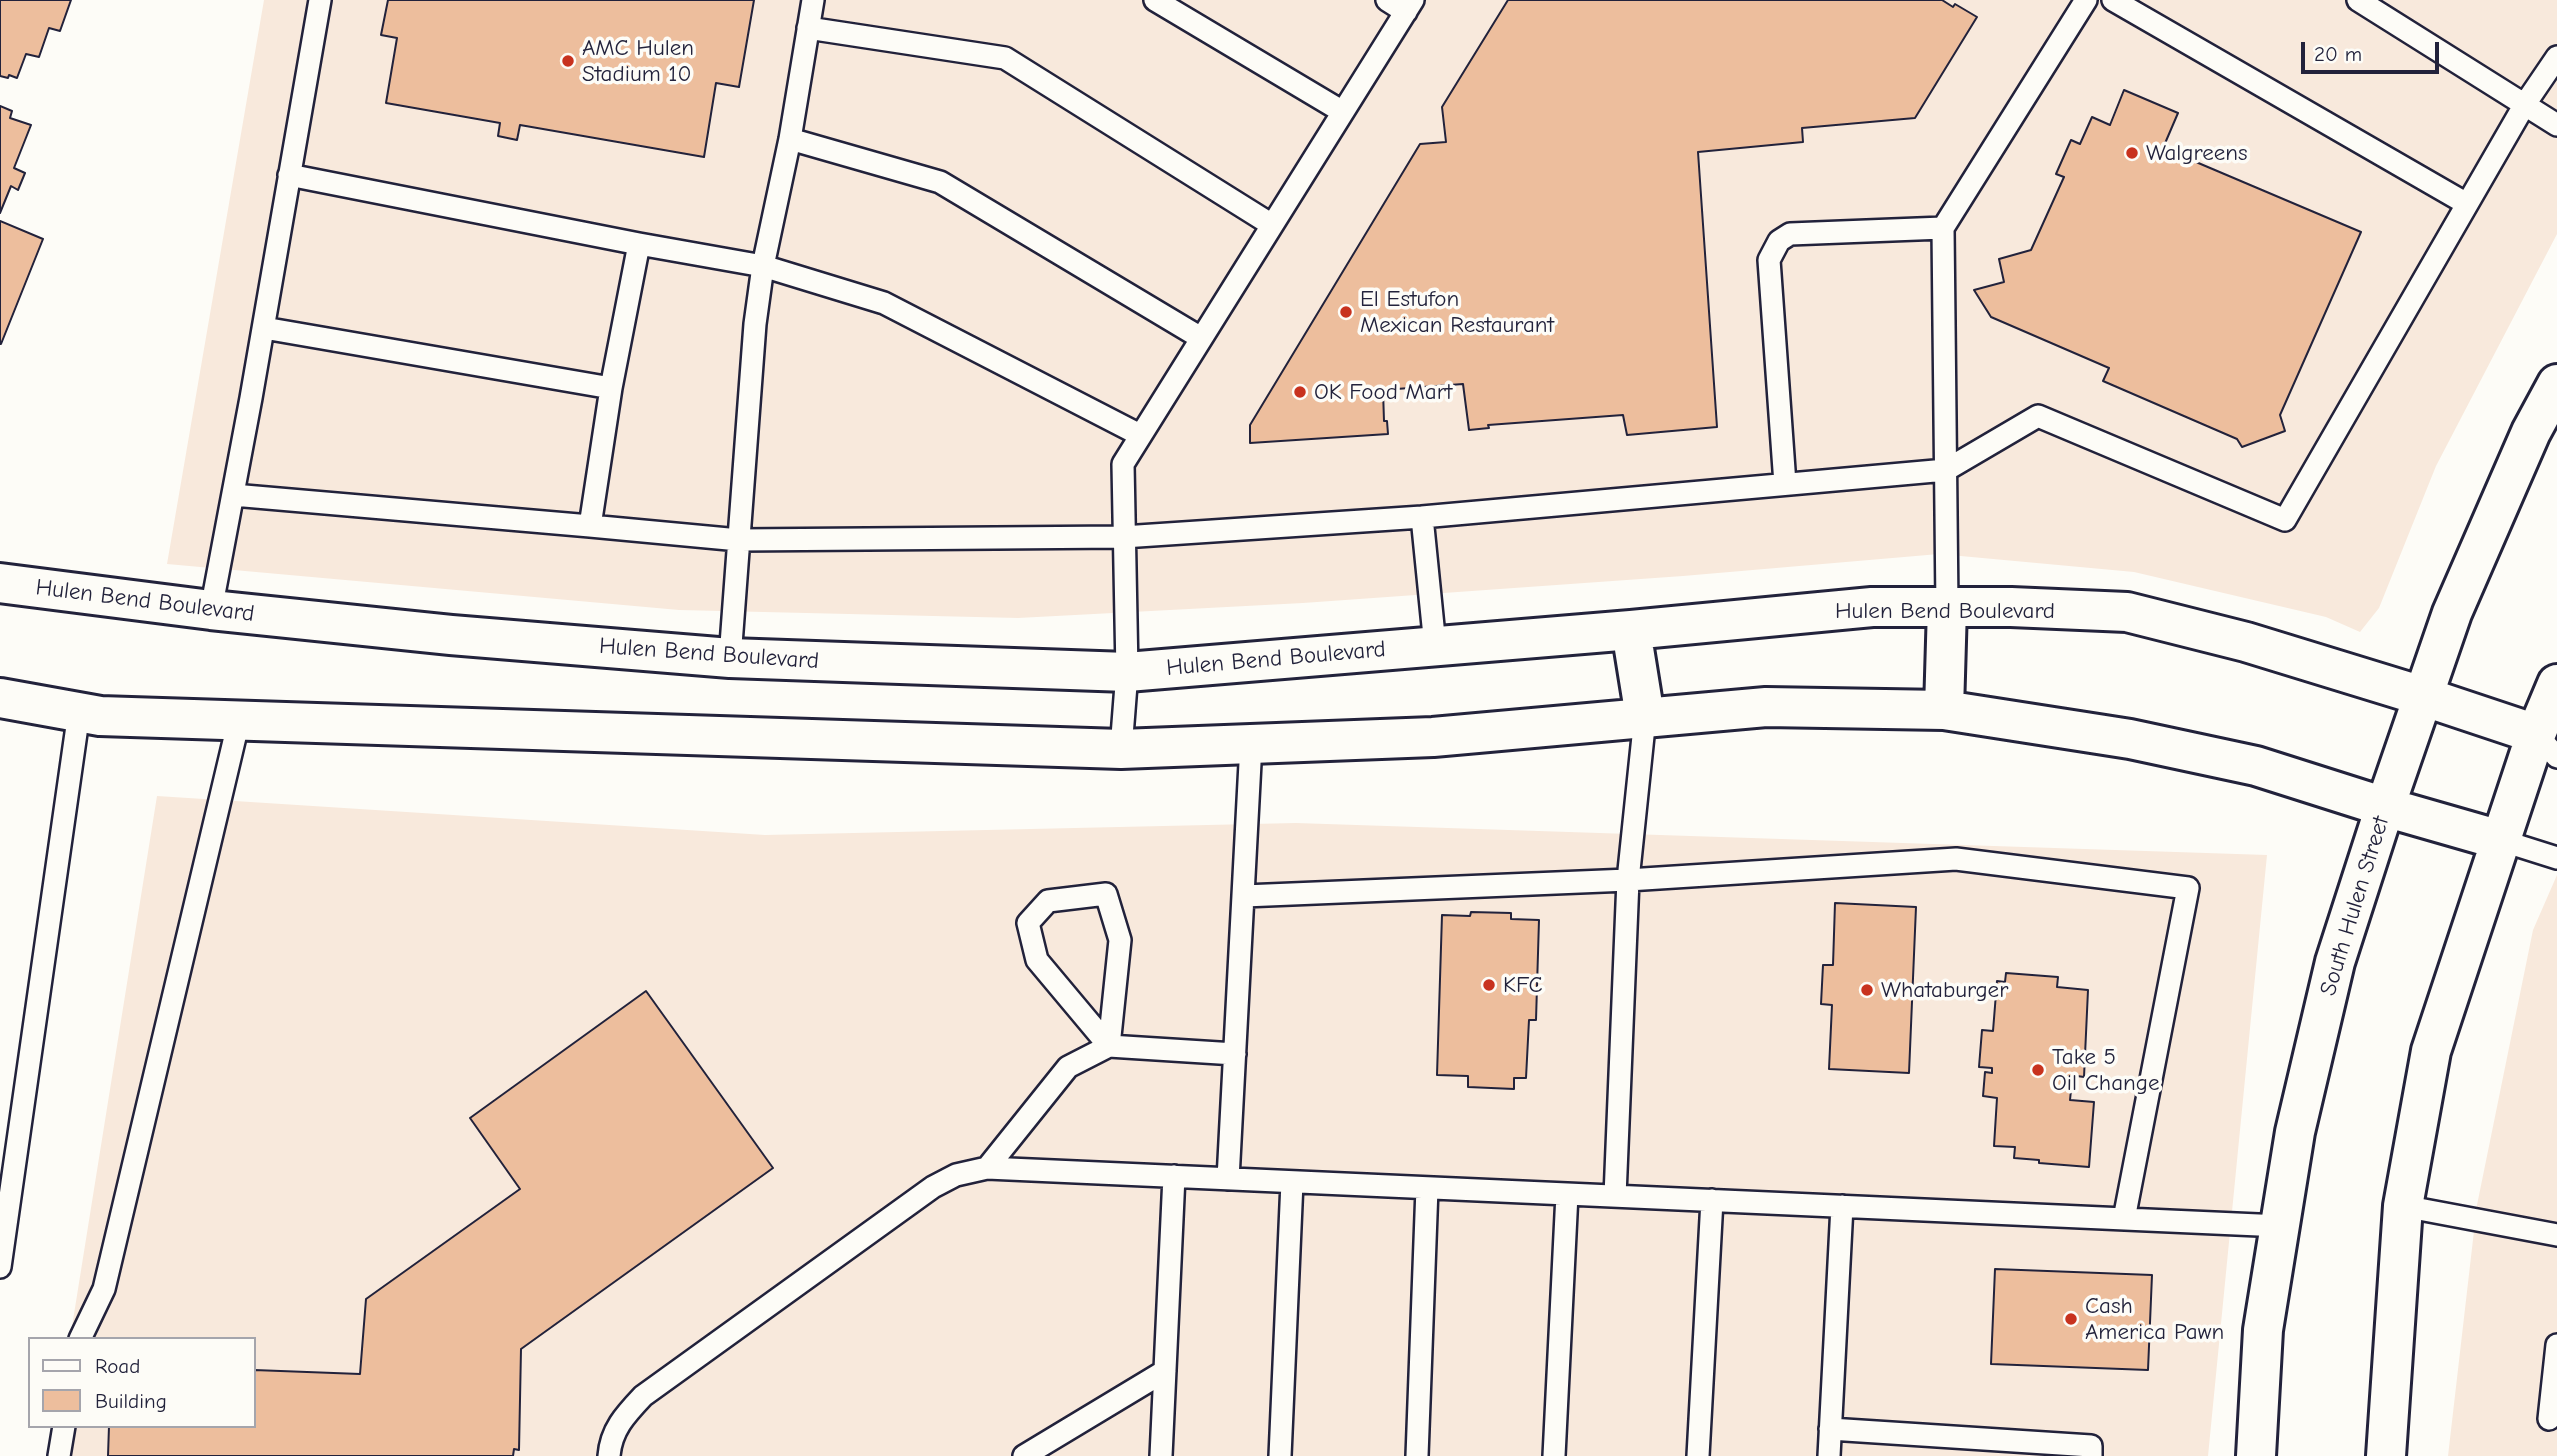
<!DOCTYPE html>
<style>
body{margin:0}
#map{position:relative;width:2557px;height:1456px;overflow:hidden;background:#fdfcf7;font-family:"Comic Neue",sans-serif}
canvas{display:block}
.legend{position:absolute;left:28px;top:1337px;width:228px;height:91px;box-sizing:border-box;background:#fdfcf7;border:2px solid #a5a5ac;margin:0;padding:9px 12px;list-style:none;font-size:21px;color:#22223b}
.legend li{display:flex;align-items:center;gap:14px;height:35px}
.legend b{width:35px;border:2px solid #a5a5ac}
.scale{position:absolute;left:2301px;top:42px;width:138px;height:32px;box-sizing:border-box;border:4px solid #22223b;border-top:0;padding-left:9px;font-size:21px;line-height:24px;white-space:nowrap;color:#22223b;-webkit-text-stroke:5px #fdfcf7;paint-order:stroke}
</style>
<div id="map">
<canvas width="2557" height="1456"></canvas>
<ul class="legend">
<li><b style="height:9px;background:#fdfcf7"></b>Road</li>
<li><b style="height:19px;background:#edbe9d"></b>Building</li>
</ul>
<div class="scale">20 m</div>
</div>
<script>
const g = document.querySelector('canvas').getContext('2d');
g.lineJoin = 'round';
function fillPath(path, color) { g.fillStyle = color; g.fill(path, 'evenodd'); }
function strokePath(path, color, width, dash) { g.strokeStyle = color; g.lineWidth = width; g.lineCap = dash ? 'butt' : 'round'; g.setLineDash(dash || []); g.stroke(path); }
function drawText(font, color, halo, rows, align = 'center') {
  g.font = font + ' "Comic Neue",sans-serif'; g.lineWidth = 7; g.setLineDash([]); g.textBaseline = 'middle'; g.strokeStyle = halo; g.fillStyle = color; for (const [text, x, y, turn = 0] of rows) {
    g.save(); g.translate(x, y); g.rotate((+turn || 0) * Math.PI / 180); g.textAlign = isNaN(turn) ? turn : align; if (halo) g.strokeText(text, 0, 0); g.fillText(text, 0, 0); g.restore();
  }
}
fillPath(new Path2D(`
 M264,0H2557V234L2436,466L2379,608L2360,632L2326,617L2134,572L1939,554L1683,576L1303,603L1018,618L679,610L167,564Z
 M157,796L765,835L1296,823L2267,855L2208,1456H51L55,1426H254V1339H70Z
 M2557,875V1456H2448L2477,1205L2533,930Z`), '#f8e9dc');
const building = new Path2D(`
 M0,0H71L60,31L49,28L39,57L26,54L17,78L9,75L8,78L0,76Z
 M388,0H754L739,87L716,83L704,157L520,125L517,140L498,136L500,123L386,103L397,38L381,35Z
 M1508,0H1942L1953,7L1955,4L1977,17L1915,118L1802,128L1803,142L1698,152L1717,427L1627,435L1623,415L1488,425L1489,428L1469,430L1463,384L1383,390L1384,421H1387L1388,434L1250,443V425L1420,144L1446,142L1442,107Z
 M2124,90L2178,113L2163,148L2361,232L2280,415L2285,431L2242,447L2237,439L2103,381L2109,368L1991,317L1974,290L2004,282L1999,259L2031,250L2064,177L2056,174L2071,140L2080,144L2092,117L2110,125Z
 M0,106L12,111L10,118L31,125L14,168L25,173L18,190L11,186L0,213Z
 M0,221L43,239L1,344H0Z
 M1835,903L1916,907L1909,1073L1829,1069L1832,1005L1821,1004L1823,965H1833Z
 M1471,912L1511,913V919L1539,920L1536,1020H1529L1526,1078H1514V1089L1468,1087V1076L1437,1075L1442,915L1470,916Z
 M2006,973L2058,977L2057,987L2088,990L2084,1077L2077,1076V1081L2072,1080L2070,1100L2094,1102L2089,1167L2039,1163V1160L2014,1158L2015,1147L1994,1146L1997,1098L1983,1096L1985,1072L1992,1073V1068L1979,1067L1982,1030L1993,1031L1997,981L2005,982Z
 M646,991L773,1168L521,1349L519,1450L514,1449L513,1456H108L109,1426H254V1370L360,1374L366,1299L520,1189L470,1118Z
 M1995,1269L2152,1275L2148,1370L1991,1364Z`);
fillPath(building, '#edbe9d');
strokePath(building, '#22223b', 2);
const lane = new Path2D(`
 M1155,0L1343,112
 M1387,0L1406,12
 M2113,0L2467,204
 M2358,0L2557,125
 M808,28L1005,58L1272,225
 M790,139L940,182L1201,338
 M289,175L639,244L763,266L884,303L1140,435
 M639,244L611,388L590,526L739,540L1123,537L1422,517L1435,646
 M264,328L611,388
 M1785,484L1769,260L1779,241L1790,234L1943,228
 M233,495L590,526
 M1422,517L1946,470L2038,416L2285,520L2525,104L2557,57
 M1947,607L1943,228L2086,0
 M211,610L251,398L320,0
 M730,658L755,324L763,266L790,139L813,0
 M2536,734L2557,757
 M1121,749L1127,672L1123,464L1413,0
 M2500,840L2557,858
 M1106,894L1120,940L1109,1046L1037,960L1028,923L1048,901Z
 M1244,896L1628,880L1956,859L2188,888L2124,1219
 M987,1168L1068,1067L1109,1046L1235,1054
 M1228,1179L1251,744
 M1615,1196L1628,880L1645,717
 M2403,1206L2557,1235
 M0,1267L79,712
 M80,1339L104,1289L239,720
 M2549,1419L2557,1345
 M1830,1429L2091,1446V1456
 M59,1456L64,1426
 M609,1456C611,1430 625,1415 643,1396L933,1187L956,1175L987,1168L2281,1226
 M1024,1456L1165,1371
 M1161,1456L1174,1176
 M1280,1456L1292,1182
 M1417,1456L1427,1188
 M1554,1456L1567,1194
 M1698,1456L1712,1200
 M1829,1456L1842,1206`);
const secondary = new Path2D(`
 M0,583L211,610L451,635L730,658L1127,672L1631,630L1872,607H2011L2127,612L2246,642L2422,696L2536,734
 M1631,630L1645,717
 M0,698L100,716L1121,749L1433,737L1766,707L1944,710L2130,739L2256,766L2385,807L2500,840
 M1944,710L1947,607
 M2256,1456L2263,1330L2295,1132L2335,962L2385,807L2452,613L2531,432L2557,384
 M2386,1456L2403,1206L2431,1051L2536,734L2557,684`);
strokePath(lane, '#22223b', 26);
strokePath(secondary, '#22223b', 44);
strokePath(lane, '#fdfcf7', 21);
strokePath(secondary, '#fdfcf7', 38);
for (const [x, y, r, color] of [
 [568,61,7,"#c8321e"],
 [2132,153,7,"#c8321e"],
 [1346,312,7,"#c8321e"],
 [1300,392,7,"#c8321e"],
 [1489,985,7,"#c8321e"],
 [1867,990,7,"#c8321e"],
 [2038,1070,7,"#c8321e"],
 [2071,1319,7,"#c8321e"]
]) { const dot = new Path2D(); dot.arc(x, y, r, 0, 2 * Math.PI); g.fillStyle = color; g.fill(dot); strokePath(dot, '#fdfcf7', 2.5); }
drawText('23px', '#22223b', '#fdfcf7', [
 ["AMC Hulen",582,48],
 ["Stadium 10",582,74],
 ["Walgreens",2146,153],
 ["El Estufon",1360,299],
 ["Mexican Restaurant",1360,325],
 ["OK Food Mart",1314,392],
 ["KFC",1503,985],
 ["Whataburger",1881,990],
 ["Take 5",2052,1057],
 ["Oil Change",2052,1083],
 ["Cash",2085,1306],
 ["America Pawn",2085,1332]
], 'left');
drawText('23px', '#22223b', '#fdfcf7', [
 ["Hulen Bend Boulevard",145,601,7],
 ["Hulen Bend Boulevard",1945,611],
 ["Hulen Bend Boulevard",709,654,4],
 ["Hulen Bend Boulevard",1276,659,-5],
 ["South Hulen Street",2355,906,-73]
]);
</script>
